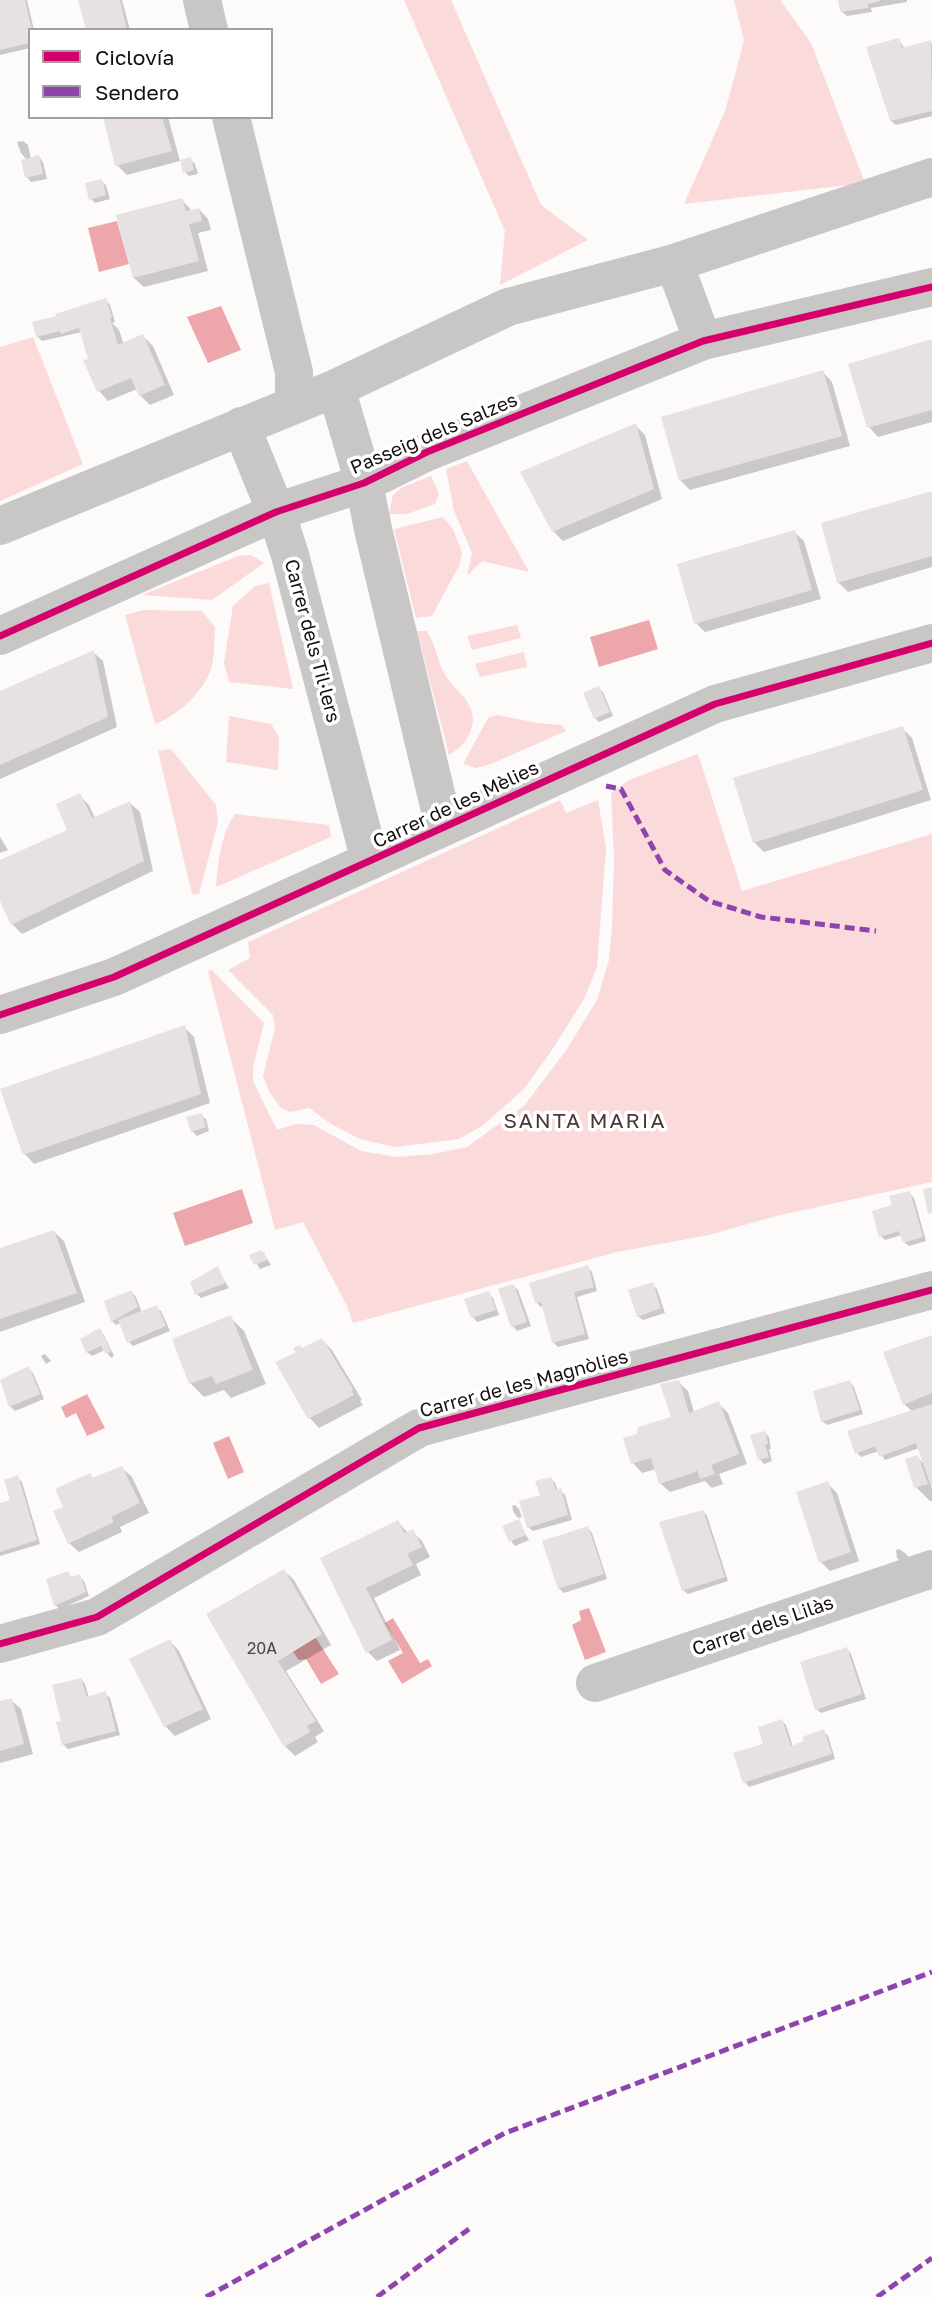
<!DOCTYPE html>
<meta charset="utf-8">
<style>
body{margin:0}
#map{position:relative;width:932px;height:2297px;overflow:hidden;background:#fdfafa;font-family:"Golos Text",sans-serif}
canvas{display:block}
.legend{position:absolute;left:28px;top:28px;width:245px;height:91px;box-sizing:border-box;background:#fff;border:2px solid #a29f9f;margin:0;padding:9px 12px;list-style:none;font-size:21px;color:#170f0f}
.legend li{display:flex;align-items:center;gap:14px;height:35px}
.legend b{width:35px;border:2px solid #a29f9f}
</style>
<div id="map">
<canvas width="932" height="2297"></canvas>
<ul class="legend">
<li><b style="height:9px;background:#d6006c"></b>Ciclovía</li>
<li><b style="height:9px;background:#8e44ad"></b>Sendero</li>
</ul>
</div>
<script>
const g = document.querySelector('canvas').getContext('2d');
g.lineJoin = 'round';
function fillPath(path, color) { g.fillStyle = color; g.fill(path, 'evenodd'); }
function strokePath(path, color, width, dash) { g.strokeStyle = color; g.lineWidth = width; g.lineCap = dash ? 'butt' : 'round'; g.setLineDash(dash || []); g.stroke(path); }
function drawText(font, color, halo, rows, align = 'center') {
  g.font = font + ' "Golos Text",sans-serif'; g.lineWidth = 7; g.setLineDash([]); g.textBaseline = 'middle'; g.strokeStyle = halo; g.fillStyle = color; for (const [text, x, y, turn = 0] of rows) {
    g.save(); g.translate(x, y); g.rotate((+turn || 0) * Math.PI / 180); g.textAlign = isNaN(turn) ? turn : align; if (halo) g.strokeText(text, 0, 0); g.fillText(text, 0, 0); g.restore();
  }
}
fillPath(new Path2D(`
 M404,0H451L541,205L588,240L500,285L505,231Z
 M734,0H780L811,43L865,183L684,204L725,111L737,68L744,40Z
 M33,337L83,464L0,501V347Z
 M467,461L529,572L482,561L467,576L472,553L454,511L446,469Z
 M431,476L439,494L435,504L407,514H389L393,495L403,487Z
 M443,517L453,529L462,552L460,564L432,616L416,618L394,529Z
 M251,555L264,563L212,600L142,595L238,556Z
 M269,583L293,689L229,682L224,663L233,606L255,586Z
 M144,610L202,611L215,627C214,641 215,659 210,672C200,695 178,715 155,724L125,615Z
 M517,625L521,638L472,650L467,636Z
 M417,631H426C436,643 436,657 443,671C449,684 462,692 469,705C480,724 466,746 449,755Z
 M524,652L527,667L480,677L475,664Z
 M497,715L538,723L562,725L566,731L491,764L476,768L463,764L488,718Z
 M229,716L271,724L279,737L278,770L226,762Z
 M171,749L216,805L218,822L199,894H192L158,751Z
 M698,754L742,891L932,834V1182L776,1216L709,1235L617,1252L353,1323L347,1306L303,1222L275,1230L208,971L212,970L264,1023L253,1068V1081L277,1130L295,1124L314,1125L361,1151L396,1157L434,1154L467,1147L524,1106L567,1049L597,1000L609,960L612,928L614,860L611,793L629,780Z
 M560,800L566,813L598,800L606,848L597,967L584,999L550,1053L523,1090L482,1126L459,1139L395,1147L360,1139L331,1124L309,1108L290,1112L281,1108L270,1093L263,1076L275,1028L273,1015L228,970L250,958L248,942Z
 M235,814L329,825L331,837L216,887C218,864 221,833 235,814Z`), '#fadada');
fillPath(new Path2D(`
 M117,221L129,264L99,272L88,228Z
 M221,306L241,350L208,363L187,317Z
 M649,620L658,649L599,667L590,637Z
 M242,1189L253,1223L185,1246L173,1213Z
 M87,1394L105,1428L87,1436L76,1413L66,1418L61,1407Z
 M229,1436L244,1472L228,1479L213,1443Z
 M589,1608L606,1652L585,1660L572,1625L581,1620L579,1611Z
 M393,1618L420,1663L428,1659L432,1666L402,1684L388,1661L403,1653L385,1623Z
 M312,1632L339,1674L321,1684L306,1659L299,1660L290,1648Z`), '#eda7aa');
fillPath(new Path2D(`
 M0,0H27L34,30H30V48L0,55Z
 M80,0H122L130,30H87Z
 M840,0H907V2L871,8L872,12L847,16L842,12Z
 M899,40L905,49L931,42L932,43V116L896,125L891,121Z
 M105,117H168L180,161L127,175L117,165Z
 M23,141L28,145L31,159L39,157L43,162L47,179L31,182L27,177V160L21,153L17,142Z
 M190,159L195,164L198,174L189,176L185,172Z
 M101,181L106,185L110,199L95,203L91,199Z
 M182,200L192,211L199,209L208,219L211,230L198,233L208,271L144,287L134,278Z
 M106,300L110,305L115,322L112,323L119,330L124,345L143,336L153,346L174,395L150,405L140,395L137,389L108,401L99,391L86,361L90,360L82,332L42,341L37,336Z
 M932,341V422L878,437L869,427Z
 M823,372L832,382L850,446L690,490L680,480Z
 M635,425L645,435L662,499L563,541L553,531Z
 M932,493V567L848,592L838,582Z
 M794,532L804,541L821,599L705,632L696,623Z
 M93,652L103,661L117,727L0,779V693Z
 M598,688L603,692L613,716L599,722L595,718Z
 M902,728L912,738L931,800L764,852L754,842Z
 M79,795L89,805L95,818L130,803L140,812L153,871L22,934L12,924L0,897V862L70,831Z
 M0,837L8,850L0,853Z
 M184,1027L194,1037L210,1103L34,1164L25,1154Z
 M201,1115L206,1119L209,1131L197,1136L192,1131Z
 M909,1193L914,1198L926,1241L909,1246L904,1242L902,1235L885,1240L881,1236L894,1206Z
 M54,1232L64,1241L85,1302L0,1332V1251Z
 M264,1254L271,1265L260,1269L252,1256Z
 M587,1267L592,1272L597,1291L577,1297L589,1339L558,1347L554,1343L544,1306L541,1307L537,1303Z
 M217,1269L229,1288L201,1298L197,1294Z
 M652,1284L657,1289L665,1313L643,1320L638,1316Z
 M514,1286L518,1290L531,1326L517,1331L513,1326L500,1290Z
 M132,1292L136,1297L142,1313L156,1307L161,1311L170,1331L133,1346L129,1342L121,1323L116,1325L112,1321Z
 M488,1293L493,1298L499,1315L477,1322L473,1317Z
 M230,1317L244,1331L266,1384L231,1398L224,1390L204,1397L190,1383Z
 M99,1330L104,1335L114,1356L111,1358L105,1350L92,1356L87,1352Z
 M932,1337V1501H930L916,1487L917,1457L925,1465L919,1448L885,1460L879,1451L861,1457L857,1453L913,1412L904,1404Z
 M322,1340L332,1350L362,1400L360,1401L363,1405L319,1428L310,1418L303,1350Z
 M45,1354L51,1361L46,1364L41,1356Z
 M28,1369L33,1373L44,1399L15,1411L10,1406L1,1382Z
 M678,1382L688,1391L694,1412L719,1404L728,1413L747,1464L719,1474L723,1484L712,1488L705,1481L670,1492L660,1483L656,1469L642,1473L633,1463L638,1435L673,1418Z
 M850,1382L854,1387L863,1414L827,1425L822,1421Z
 M765,1433L769,1437L771,1449H769L772,1461L764,1464L760,1459Z
 M122,1468L132,1477L149,1513L120,1527L122,1532L79,1552L69,1543L65,1508L90,1475L94,1479Z
 M17,1477L22,1482L40,1544L0,1556V1505L12,1502Z
 M551,1479L555,1483L558,1491L560,1490L565,1495L572,1520L533,1531L528,1527Z
 M827,1483L837,1493L859,1561L830,1571L821,1562Z
 M515,1505L519,1509L522,1517L518,1518L514,1513L512,1506Z
 M703,1511L707,1516L728,1581L688,1594L683,1590Z
 M518,1521L529,1540L515,1546L511,1541Z
 M398,1522L408,1533L412,1531L422,1541L430,1557L416,1564L421,1575L374,1598L400,1650L377,1661L368,1652L322,1559Z
 M588,1528L592,1533L607,1579L564,1593L559,1588Z
 M899,1549L905,1553L919,1567L911,1572L897,1558L896,1550Z
 M284,1571L294,1580L331,1645L286,1671L324,1731L315,1737L318,1742L295,1756L285,1746L208,1615Z
 M68,1574L73,1579L79,1576L84,1581L89,1596L60,1609L55,1605Z
 M170,1641L179,1651L211,1719L175,1736L165,1726L131,1659Z
 M847,1649L851,1654L866,1699L821,1713L816,1709Z
 M81,1679L85,1684L89,1698L105,1693L110,1698L120,1735L68,1749L63,1744V1722Z
 M11,1700L21,1709L33,1754L0,1763V1703Z
 M782,1721L786,1725L793,1747L823,1731L828,1736L835,1759L749,1787L745,1782L765,1745Z`), '#0003');
fillPath(new Path2D(`
 M0,0H25L32,30H30V43L0,50Z
 M78,0H120L127,30H86Z
 M838,0H880V1L868,4V8L840,12Z
 M899,38L902,48L931,40L932,111L890,121L866,47Z
 M103,117H162L172,151L115,166Z
 M39,155L43,174L25,178L21,160Z
 M191,157L194,170L183,173L180,160Z
 M102,179L106,195L89,200L85,183Z
 M182,198L186,211L199,208L202,221L189,224L199,261L133,278L116,215Z
 M106,298L112,318H110L118,345L143,334L165,385L139,396L131,378L97,392L83,360L88,359L79,328L61,334L60,331L36,337L32,322L56,316L55,314Z
 M932,339V410L867,428L848,364Z
 M823,370L842,436L679,481L661,417Z
 M636,423L654,489L552,532L520,472Z
 M932,491V556L837,583L821,523Z
 M795,530L812,590L694,624L677,564Z
 M94,650L108,717L0,765V691Z
 M599,686L610,712L594,719L583,693Z
 M903,726L923,790L753,843L733,778Z
 M80,793L92,818L130,801L144,861L11,925L0,901V860L67,830L56,804Z
 M185,1025L201,1094L23,1155L0,1089Z
 M202,1113L206,1127L191,1132L186,1117Z
 M932,1187V1213L928,1214L923,1189Z
 M910,1191L923,1237L903,1243L899,1231L879,1237L872,1211L892,1205L889,1196Z
 M54,1230L77,1293L0,1319V1248Z
 M261,1250L262,1252H264L267,1260L254,1265L249,1255Z
 M588,1265L594,1287L574,1292L585,1334L552,1343L541,1302L535,1303L529,1283Z
 M218,1266L225,1283L195,1295L190,1282Z
 M653,1282L661,1308L637,1317L628,1290Z
 M514,1284L527,1322L511,1327L498,1289Z
 M132,1290L138,1307L111,1322L104,1301Z
 M489,1291L496,1310L471,1318L464,1299Z
 M157,1305L166,1326L127,1343L118,1320Z
 M231,1315L253,1370L216,1384L212,1376L189,1384L172,1339Z
 M100,1328L111,1351L105,1354L101,1346L86,1353L80,1339Z
 M932,1335V1393L903,1405L883,1352Z
 M322,1338L353,1389L352,1391L354,1395L308,1419L275,1362L296,1352L293,1348L300,1345L302,1348Z
 M29,1366L40,1394L9,1407L0,1380Z
 M679,1380L689,1413L719,1401L739,1454L711,1465L715,1474L700,1479L697,1469L696,1472L659,1484L651,1458L631,1464L623,1438L637,1434L638,1427L671,1417L660,1384Z
 M850,1380L860,1410L821,1422L813,1391Z
 M932,1404V1489L916,1443L879,1457L875,1446L855,1454L847,1431Z
 M765,1431L768,1444L765,1445L769,1457L758,1460L750,1435Z
 M918,1455L928,1484L914,1488L905,1459Z
 M122,1466L140,1503L111,1517L114,1522L68,1544L53,1511L63,1507L55,1489L90,1473L92,1478Z
 M18,1475L37,1540L0,1552V1503L10,1500L4,1480Z
 M551,1477L556,1490L561,1488L568,1515L527,1528L519,1501L540,1495L535,1481Z
 M828,1481L851,1552L819,1563L796,1492Z
 M703,1510L725,1577L682,1591L659,1522Z
 M519,1519L526,1535L509,1542L502,1526Z
 M398,1520L404,1533L413,1529L422,1547L407,1554L413,1565L366,1588L392,1640L366,1653L320,1558Z
 M588,1526L604,1574L558,1589L542,1541Z
 M284,1569L322,1634L278,1661L316,1721L307,1726L310,1732L284,1747L206,1614Z
 M65,1572H69L71,1577L80,1574L86,1592L54,1606L46,1579Z
 M170,1639L203,1709L164,1727L129,1659Z
 M847,1647L862,1694L815,1710L800,1662Z
 M81,1678L87,1697L106,1691L116,1731L62,1745L56,1722L61,1721L52,1685Z
 M12,1698L24,1744L0,1751V1701Z
 M782,1719L791,1746L804,1741L802,1737L824,1729L832,1754L743,1783L733,1753L763,1744L758,1727Z`), '#e7e1e1');
strokePath(new Path2D(`
 M202,0L209,30
 M231,117L294,372V403
 M674,263L703,341
 M336,388L364,483L373,529L444,827
 M241,426L276,512L290,555L370,861
 M0,526L336,388L508,307L674,263L932,177
 M0,636L276,512L364,483L427,452L703,341L932,287
 M0,1015L114,977L715,704L932,643
 M0,1644L97,1617L419,1428L932,1290
 M595,1683L932,1569`), '#c9c6c6', 38);
strokePath(new Path2D(`
 M606,786L621,789L665,870L709,901L761,917L876,931
 M206,2297L505,2133L932,1972
 M377,2297L469,2229
 M877,2297L932,2258`), '#8e44ad', 5, [10, 5]);
strokePath(new Path2D(`
 M0,636L276,512L364,483L427,452L703,341L932,287
 M0,1015L114,977L715,704L932,643
 M0,1644L97,1617L419,1428L932,1290`), '#d6006c', 7);
drawText('16px', '#4d4646', null, [
 ["20A",262,1649]
]);
drawText('19px', '#170f0f', '#fff', [
 ["Passeig dels Salzes",434,434,-23],
 ["Carrer dels Til·lers",312,641,75],
 ["Carrer de les Mèlies",456,805,-25],
 ["Carrer de les Magnòlies",524,1384,-15],
 ["Carrer dels Lilàs",763,1626,-19]
]);
g.letterSpacing = '2px';
drawText('21px', '#4a3737', '#fff', [
 ["SANTA MARIA",585,1121]
]);
g.letterSpacing = '0px';
</script>
